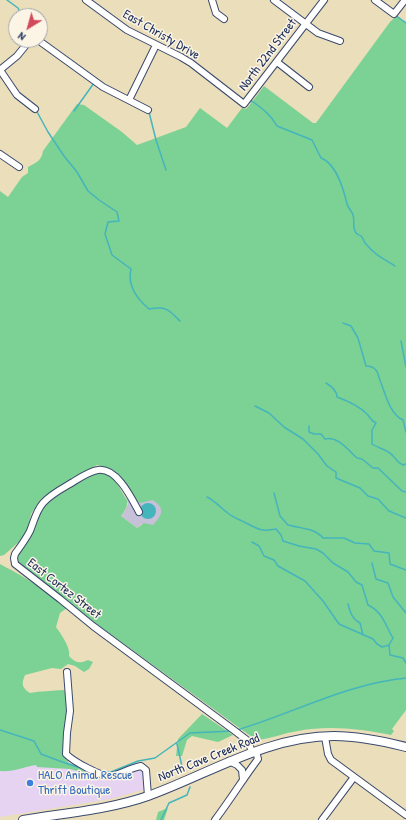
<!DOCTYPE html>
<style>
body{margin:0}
#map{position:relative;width:406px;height:820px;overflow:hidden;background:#ebdeba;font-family:"Patrick Hand",sans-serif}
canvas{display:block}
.north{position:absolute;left:8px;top:8px;width:40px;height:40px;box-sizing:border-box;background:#fcf5e5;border:1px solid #a2a6af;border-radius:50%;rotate:217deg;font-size:11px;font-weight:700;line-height:16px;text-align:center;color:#1b2f5e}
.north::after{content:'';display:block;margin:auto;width:14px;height:18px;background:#d1495b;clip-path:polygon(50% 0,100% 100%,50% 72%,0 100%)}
</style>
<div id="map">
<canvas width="406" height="820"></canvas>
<div class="north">N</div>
</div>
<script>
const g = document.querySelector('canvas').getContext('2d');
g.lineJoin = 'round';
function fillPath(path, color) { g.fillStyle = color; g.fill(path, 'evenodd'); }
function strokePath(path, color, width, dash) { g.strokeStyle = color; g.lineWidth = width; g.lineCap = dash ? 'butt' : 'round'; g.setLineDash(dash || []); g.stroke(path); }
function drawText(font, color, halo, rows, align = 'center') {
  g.font = font + ' "Patrick Hand",sans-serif'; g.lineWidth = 3; g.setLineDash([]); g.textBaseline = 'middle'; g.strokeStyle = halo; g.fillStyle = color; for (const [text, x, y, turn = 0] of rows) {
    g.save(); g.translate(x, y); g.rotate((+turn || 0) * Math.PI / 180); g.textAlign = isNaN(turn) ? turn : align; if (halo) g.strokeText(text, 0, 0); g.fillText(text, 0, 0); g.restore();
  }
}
fillPath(new Path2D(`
 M65,755L105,778L140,767L145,771L146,789L110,799L0,817V768Z`), '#e5d3f1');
fillPath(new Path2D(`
 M160,492L173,514L157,537L141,524L137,528L121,516L125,511L128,504L127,500L131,497Z`), '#c7c0d9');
fillPath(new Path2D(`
 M396,16L406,23V710L392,729L394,731L391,735C361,729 329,725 298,731C284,733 270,739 256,740L87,617L60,595L20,566L16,561L18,553L31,536L40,513L49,501L95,472C115,473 117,485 127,500C128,506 125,511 121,516L137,528L144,523L153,525C162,515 166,509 153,500L140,503C123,489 121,470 97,465L49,493L40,500L31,514L28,529L21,540L4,555L0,556V191L8,197L22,177L28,173V167C36,163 42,160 43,151L77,104L84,105L122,132L137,145L186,127L200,108L227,128L242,108L246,109L248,107L264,86L313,123H316L390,22Z
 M0,564C21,575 50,592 67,608L60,613L56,627C61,634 71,648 69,656C75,663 80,664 88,660L93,662L89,669L84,672L75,666L68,664L61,669L52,668L25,675C21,684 22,688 30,693C41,691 52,691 64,690C73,702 66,742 65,757L69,763L83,768L85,772H81L70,769L37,767L36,765C23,767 14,772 0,771Z
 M202,714L233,735L218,742L192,736L187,740L182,756H176L178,739Z
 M168,808L164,820H156L158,812Z`), '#7cd194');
fillPath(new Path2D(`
 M140 511a8 8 0 1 1 16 0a8 8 0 1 1-16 0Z`), '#45b5bc');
strokePath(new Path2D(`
 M7,0L18,8L22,16
 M395,15L406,23
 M247,103L252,101C263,109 271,115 277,126L312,140L321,158C336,163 344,191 347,204C348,208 352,211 353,215C355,220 352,228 356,233C358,235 358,234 361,236C363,238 364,241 365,243C368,246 371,250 374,252C380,258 388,261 395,266
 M36,110L48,132L64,156L77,172L88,191L99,200L117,212L119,221L108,222L105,234L112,255L131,269C127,286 137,299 149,309C166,306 168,309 180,321
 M74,111L94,83
 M149,112L156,140L166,170
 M343,323L351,326L358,338L366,366C368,366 370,366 372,367C379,370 378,377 381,383C386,396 390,414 403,420L406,432
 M401,341L406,367
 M326,383C331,386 337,391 337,397C348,401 359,406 367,414C370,417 371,421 376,423L372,430V444C378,448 389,450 393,456C398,460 396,462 403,465L406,464
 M255,406L269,413L284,427L303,439L318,454L327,466L336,472V478L360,488L368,496L378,499L389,511L406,518
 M309,426V432L314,434H321L325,439C337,435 349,451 357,458L362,459L373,468H378L402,491L406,492
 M274,493L280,516L288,525C299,528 315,528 323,538H344L355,543L369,544L374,551L389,553L390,564L406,570
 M207,497C215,501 221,508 229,514C234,518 241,520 246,523C258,529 261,532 276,529L281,535L283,541L299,546L316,549L323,553L333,563L348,572L356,582L362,585L368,605C383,612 385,625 393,638L389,645L390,655L403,658L406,663
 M252,542L259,546L264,556L274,560L278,566L305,581L323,601L339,624L373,639L377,644L382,647L389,645
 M372,563L376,579L388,583L393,597L406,613
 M348,604C350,612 352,619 360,623L363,635
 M0,730L34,741L41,754L65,763L84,769
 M237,730C294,713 346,684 406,678
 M177,744L183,771
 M102,771L111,772L138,761L155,758L190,733L232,731
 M161,820L169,803L187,795L190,787`), '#45b5bc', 1.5);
const minor = new Path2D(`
 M86,0L127,30L181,57L191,63L244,104L324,0
 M212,0L216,13L224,19
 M274,0L318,33L340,41
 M375,0L394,14L405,0
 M38,40L103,87L148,110
 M277,62L309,87
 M0,70L17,95L35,109
 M0,70L17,56L30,40
 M129,100L156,45
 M0,154L19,167
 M139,512C132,499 117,467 98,470C90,471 81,477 73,482C63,488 51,494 43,503C36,511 34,521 30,531C26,539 20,547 15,554L14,558L15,564L60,599L93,626L235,731L248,741L252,752
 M67,672L70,711L67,733L66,754C73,761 101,777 111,776C121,774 130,768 141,766L146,770L148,796
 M325,737L328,754L331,760L406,815
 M229,761L237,765L242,770L243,780
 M215,820C230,800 243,779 258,759L256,751
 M322,820L354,777`);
const major = new Path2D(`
 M23,820C64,813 108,810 148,796C209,774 267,736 334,736C359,736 382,741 406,747`);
strokePath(minor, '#3a496c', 8);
strokePath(major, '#3a496c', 10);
strokePath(minor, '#fff', 6);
strokePath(major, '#fff', 8);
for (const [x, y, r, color] of [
 [30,783,4,"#3f7fe0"]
]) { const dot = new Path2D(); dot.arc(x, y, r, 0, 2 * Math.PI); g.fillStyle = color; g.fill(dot); strokePath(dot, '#fcf5e5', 1.5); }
drawText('13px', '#1b2f5e', '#fcf5e5', [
 ["East Christy Drive",161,35,30],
 ["North 22nd Street",268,55,-53],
 ["East Cortez Street",64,589,38],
 ["North Cave Creek Road",209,758,-22]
]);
drawText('13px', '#366cbe', '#fcf5e5', [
 ["HALO Animal Rescue",38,776],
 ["Thrift Boutique",38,791]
], 'left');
</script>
